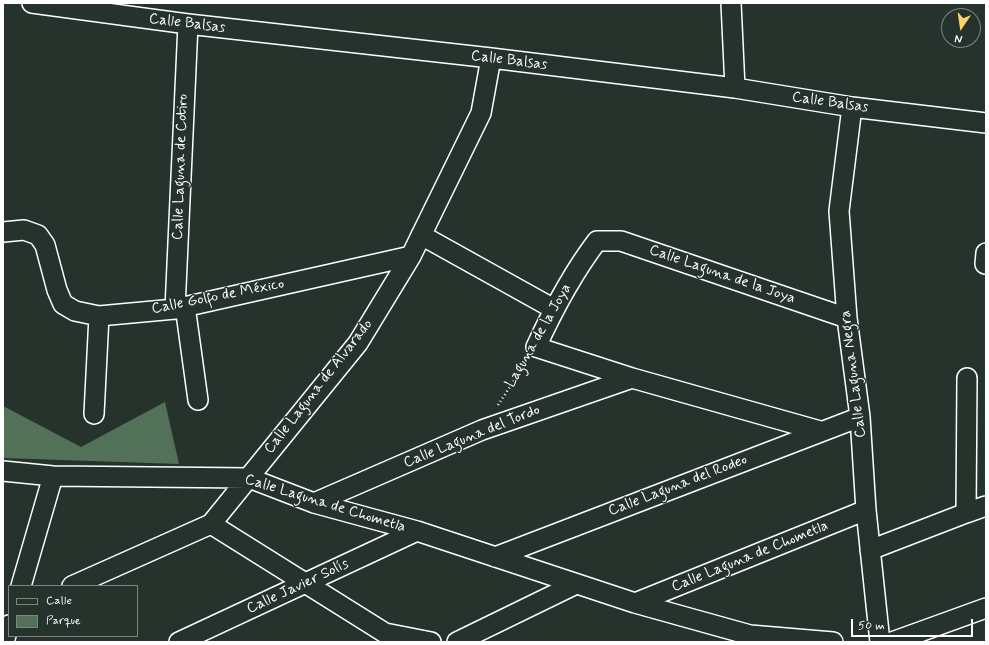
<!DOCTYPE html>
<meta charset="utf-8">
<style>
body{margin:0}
#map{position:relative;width:989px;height:645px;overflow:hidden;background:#26332d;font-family:Mynerve,sans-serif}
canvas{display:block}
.frame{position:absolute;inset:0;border:4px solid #fff;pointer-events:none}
.legend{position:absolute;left:8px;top:585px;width:130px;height:52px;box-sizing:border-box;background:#26332d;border:1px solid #7d8581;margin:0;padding:5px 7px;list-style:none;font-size:12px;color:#fff}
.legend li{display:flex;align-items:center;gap:8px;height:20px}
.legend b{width:20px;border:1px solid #7d8581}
.north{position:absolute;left:941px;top:8px;width:40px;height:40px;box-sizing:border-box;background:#26332d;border:1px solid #7d8581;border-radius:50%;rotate:193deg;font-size:11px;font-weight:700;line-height:16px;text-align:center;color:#fff}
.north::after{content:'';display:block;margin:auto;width:14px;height:18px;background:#ffd166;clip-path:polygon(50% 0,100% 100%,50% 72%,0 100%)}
.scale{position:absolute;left:851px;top:619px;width:122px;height:18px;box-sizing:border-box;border:2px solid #fff;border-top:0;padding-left:5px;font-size:12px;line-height:14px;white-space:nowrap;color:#fff;-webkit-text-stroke:3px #26332d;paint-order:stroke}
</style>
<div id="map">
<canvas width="989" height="645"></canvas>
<div class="frame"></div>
<ul class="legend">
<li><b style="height:5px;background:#26332d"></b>Calle</li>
<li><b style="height:11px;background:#537159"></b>Parque</li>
</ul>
<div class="north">N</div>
<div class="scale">50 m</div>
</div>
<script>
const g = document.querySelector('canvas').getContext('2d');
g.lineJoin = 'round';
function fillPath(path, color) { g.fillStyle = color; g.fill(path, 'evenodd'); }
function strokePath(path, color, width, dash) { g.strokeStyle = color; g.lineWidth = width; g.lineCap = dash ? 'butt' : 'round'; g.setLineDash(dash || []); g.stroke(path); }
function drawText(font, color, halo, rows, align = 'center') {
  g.font = font + ' Mynerve,sans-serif'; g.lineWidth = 3; g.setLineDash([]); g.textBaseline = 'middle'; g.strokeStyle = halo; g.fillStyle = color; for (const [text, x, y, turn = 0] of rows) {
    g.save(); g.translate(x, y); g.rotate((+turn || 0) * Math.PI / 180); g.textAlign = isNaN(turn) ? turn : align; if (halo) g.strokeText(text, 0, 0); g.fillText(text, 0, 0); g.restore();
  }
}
fillPath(new Path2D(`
 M165,402L179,464L3,458V406L81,447Z`), '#537159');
const street = new Path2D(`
 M32,3L188,24L491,58L735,88L852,107L986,123
 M731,3L735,88
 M852,107L839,211L847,318L860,417L866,510L880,642
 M3,232L24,230L38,235L45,245L57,290L63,304L75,311L99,316L175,309L411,256
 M421,235L554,309
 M985,264L986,253
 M185,306L198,400
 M175,309L188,24
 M94,414L99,316
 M820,431L632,378L536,347C553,310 572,274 597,241H621L847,318
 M3,471L53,476L249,478L314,503L417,531L635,603L750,635L833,642
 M314,503L482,430L632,378
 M966,513L967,378
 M211,524L385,633L431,642
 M870,550L966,513L986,506
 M495,557L860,417
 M21,586L53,476
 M72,586L211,524L358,343L411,256L481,113L491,58
 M635,603L866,510
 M4,642L9,625
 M179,642L417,531
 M457,642L576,584
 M892,642L986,608`);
strokePath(street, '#fff', 22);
strokePath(new Path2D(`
 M498,405L527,361`), '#fff', 2.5, [1, 3]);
strokePath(street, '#26332d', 19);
drawText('15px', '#fff', '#26332d', [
 ["Calle Balsas",187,24,7],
 ["Calle Balsas",509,61,7],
 ["Calle Balsas",830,103,8],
 ["Calle Laguna de Cotiro",181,167,-88],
 ["Calle Laguna de la Joya",722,275,19],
 ["Calle Golfo de México",218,297,-11],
 ["Laguna de la Joya",539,336,-60],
 ["Calle Laguna Negra",854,374,-97],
 ["Calle Laguna de Alvarado",319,387,-52],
 ["Calle Laguna del Tordo",472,437,-22],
 ["Calle Laguna del Rodeo",678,486,-21],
 ["Calle Laguna de Chometla",325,504,17],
 ["Calle Laguna de Chometla",750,557,-22],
 ["Calle Javier Solís",298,587,-25]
]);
</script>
